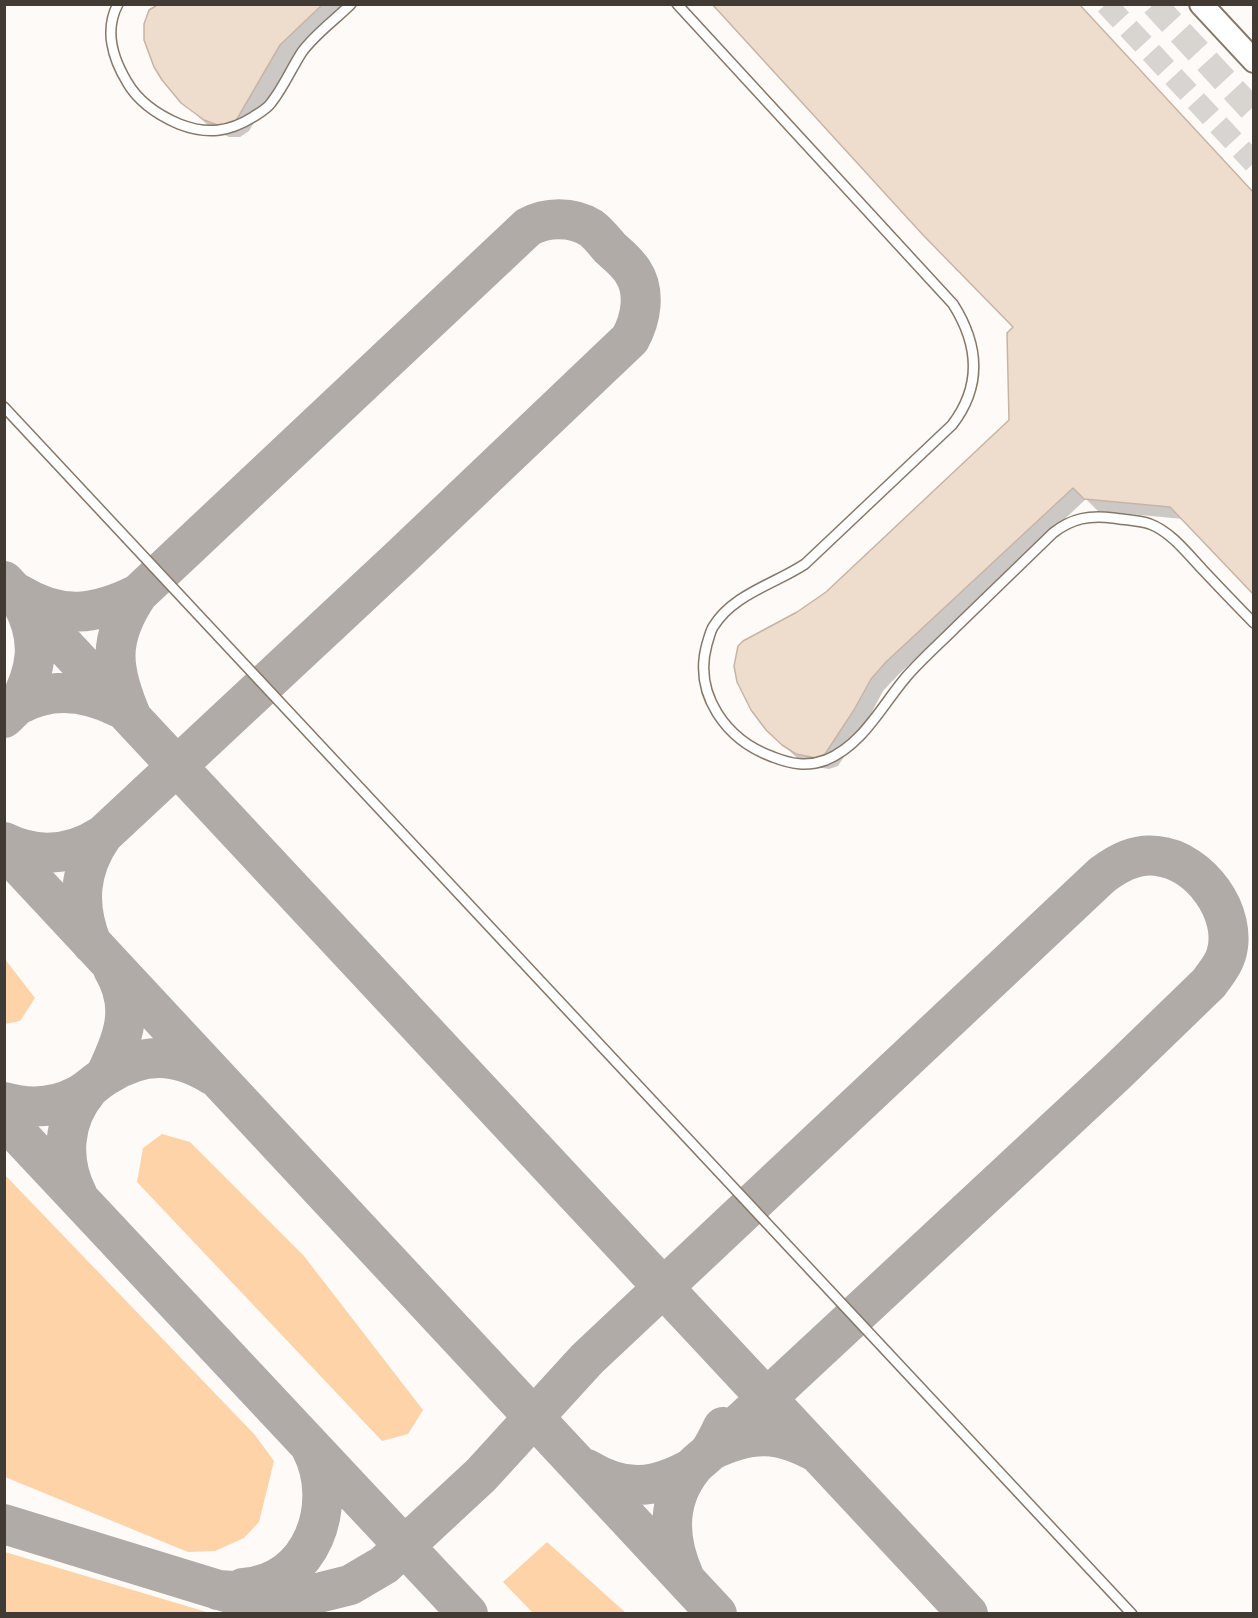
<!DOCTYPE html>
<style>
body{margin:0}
#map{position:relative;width:1258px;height:1618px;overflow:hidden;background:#fefaf7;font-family:"IBM Plex Serif",serif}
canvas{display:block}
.frame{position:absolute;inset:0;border:6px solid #423b34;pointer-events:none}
</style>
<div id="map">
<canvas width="1258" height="1618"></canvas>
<div class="frame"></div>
</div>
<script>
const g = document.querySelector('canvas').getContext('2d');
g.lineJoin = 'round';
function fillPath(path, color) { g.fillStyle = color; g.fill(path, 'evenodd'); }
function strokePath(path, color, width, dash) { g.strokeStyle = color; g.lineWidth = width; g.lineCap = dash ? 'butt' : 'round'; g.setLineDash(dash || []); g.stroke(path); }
fillPath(new Path2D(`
 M4,958L35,998L20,1021L5,1024Z
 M162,1134L190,1142L304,1256L423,1410L408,1434L382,1441L137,1182L143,1148Z
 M4,1174L255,1435L274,1461L259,1522L244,1538L215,1551L188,1552L5,1477Z
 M547,1542L626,1613H533L503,1582Z
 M5,1552L210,1613H5Z`), '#fed3a8');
fillPath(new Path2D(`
 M163,4H349L292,58L249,131L240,137H229L210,127L182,102Z
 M712,4H1078L1183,519L1098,511L1086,499L899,674L883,691L866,723L838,766L829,769L810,766L796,757L767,729L798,614L827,593L1011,420L1015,326L924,234Z`), '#0003');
strokePath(new Path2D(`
 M4,581L968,1614
 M19,594C61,620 96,615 138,594
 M18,705C37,670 42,640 22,603
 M4,718C9,714 13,708 18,705C52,686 87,691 120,708
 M4,842C38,859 72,855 103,835
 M4,849L717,1614
 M92,944C76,905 79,869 103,835L401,557L630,339C641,319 646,292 633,272C628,263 618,255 610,248C604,241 598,233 591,228C572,216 546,217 528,227L138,594C107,640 111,669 132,718
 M105,1076C123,1039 136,1008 113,969
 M4,1102C29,1109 54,1108 77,1096C88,1091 96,1081 107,1075C144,1052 175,1053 212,1075
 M4,1119L468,1614
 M78,1196C60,1161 62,1121 88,1090
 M587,1469C625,1492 654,1489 692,1468
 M4,1524L245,1598
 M684,1576C668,1540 666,1500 693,1467C698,1461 705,1457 710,1451C715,1444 719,1435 723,1427
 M243,1588C312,1584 340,1504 311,1448
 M218,1590L298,1595L314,1594L350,1585L384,1565L481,1475L587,1359L1102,875C1118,863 1136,853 1157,856C1200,860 1239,914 1226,955C1223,966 1215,974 1209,983L1115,1074L710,1451C751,1431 779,1431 819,1454`), '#b0aba6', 40);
const building = new Path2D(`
 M159,4H323L280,45L237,119L234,122L220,126L204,120L181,103L162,80L154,67L144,40V24L149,10Z
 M712,4H1079L1254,193V595L1170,507L1084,499L1073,488L886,662L871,679L854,710L825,754L816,758L796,754L782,745L766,730L751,710L737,682L734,666L738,646L743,641L797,612L826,592L1009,420L1007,333L1013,327L923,235Z`);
fillPath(building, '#edc');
strokePath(building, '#c6b5a5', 1.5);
strokePath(new Path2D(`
 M1106,4L1254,163`), '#d8d4d0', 22, [22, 11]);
strokePath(new Path2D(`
 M1154,4L1254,112`), '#d8d4d0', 26, [26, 13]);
const service = new Path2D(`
 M118,4C104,30 113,59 127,82C139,103 158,115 179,124C207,135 229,132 253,117C259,113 267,109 271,103C283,88 291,69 302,52C315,34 335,20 351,4
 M677,4L953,304C979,345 982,386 952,425L805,564C775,584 733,594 713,627C710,632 709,638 707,644C693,694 726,740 773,757C791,764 807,767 826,760C863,745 882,705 907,676C922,659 939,644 955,628C988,596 1020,565 1053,533C1072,518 1090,515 1113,518C1125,520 1138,520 1150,524C1171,532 1187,553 1202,569C1219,587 1236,605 1254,623
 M4,407L1132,1614`);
const tertiary = new Path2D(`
 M1201,4L1254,61`);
strokePath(service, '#867768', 12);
strokePath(tertiary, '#867768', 26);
strokePath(service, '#fff', 9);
strokePath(tertiary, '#fff', 22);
</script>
